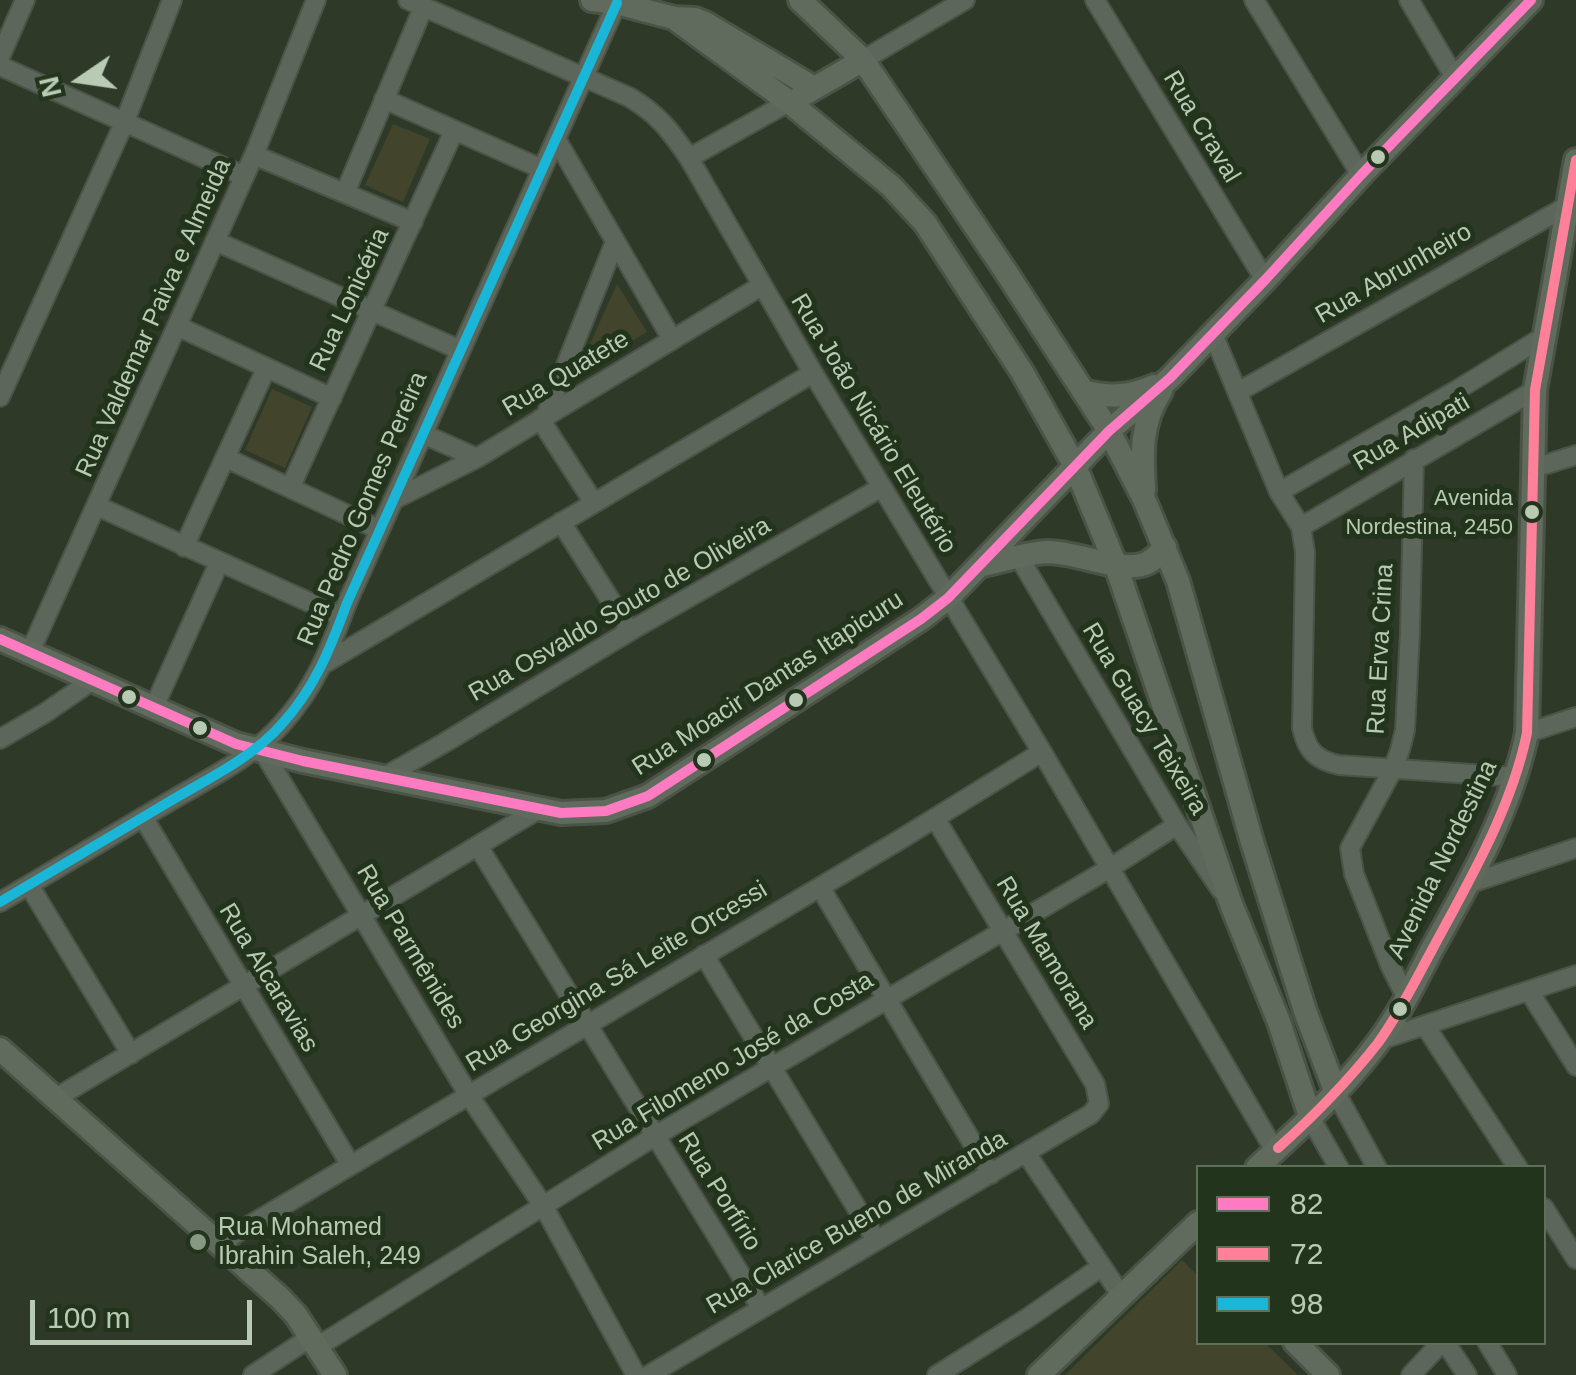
<!DOCTYPE html>
<meta charset="utf-8">
<style>
body{margin:0}
#map{position:relative;width:1576px;height:1375px;overflow:hidden;background:#2e3928;font-family:Arial,sans-serif}
canvas{display:block}
.legend{position:absolute;left:1196px;top:1165px;width:350px;height:180px;box-sizing:border-box;background:#22341c;border:2px solid #5e7058;margin:0;padding:12px 18px;list-style:none;font-size:30px;color:#b8cab3}
.legend li{display:flex;align-items:center;gap:20px;height:50px}
.legend b{width:50px;border:2px solid #5e7058}
.north{position:absolute;left:30px;top:30px;width:100px;height:100px;-webkit-text-stroke:8px #22341c;paint-order:stroke;rotate:257deg;font-size:28px;font-weight:700;line-height:40px;text-align:center;color:#b8cab3}
.north::after{content:'';display:block;margin:auto;width:35px;height:45px;background:#b8cab3;clip-path:polygon(50% 0,100% 100%,50% 72%,0 100%)}
.scale{position:absolute;left:30px;top:1300px;width:222px;height:45px;box-sizing:border-box;border:5px solid #b8cab3;border-top:0;padding-left:12px;font-size:30px;line-height:35px;white-space:nowrap;color:#b8cab3;-webkit-text-stroke:8px #22341c;paint-order:stroke}
</style>
<div id="map">
<canvas width="1576" height="1375"></canvas>
<ul class="legend">
<li><b style="height:12px;background:#fe7ac1"></b>82</li>
<li><b style="height:12px;background:#ff8098"></b>72</li>
<li><b style="height:12px;background:#1ab6d8"></b>98</li>
</ul>
<div class="north">N</div>
<div class="scale">100 m</div>
</div>
<script>
const g = document.querySelector('canvas').getContext('2d');
g.lineJoin = 'round';
function fillPath(path, color) { g.fillStyle = color; g.fill(path, 'evenodd'); }
function strokePath(path, color, width, dash) { g.strokeStyle = color; g.lineWidth = width; g.lineCap = dash ? 'butt' : 'round'; g.setLineDash(dash || []); g.stroke(path); }
function drawText(font, color, halo, rows, align = 'center') {
  g.font = font + ' Arial,sans-serif'; g.lineWidth = 10; g.setLineDash([]); g.textBaseline = 'middle'; g.strokeStyle = halo; g.fillStyle = color; for (const [text, x, y, turn = 0] of rows) {
    g.save(); g.translate(x, y); g.rotate((+turn || 0) * Math.PI / 180); g.textAlign = isNaN(turn) ? turn : align; if (halo) g.strokeText(text, 0, 0); g.fillText(text, 0, 0); g.restore();
  }
}
fillPath(new Path2D(`
 M393,124L430,139L403,202L365,185Z
 M617,284L647,332L576,375Z
 M272,389L312,407L285,468L245,450Z
 M1182,1260L1198,1276V1342L1265,1343L1298,1375H1065Z`), '#42452c');
const street = new Path2D(`
 M408,0L629,97C658,114 670,130 689,158L813,373L1042,752L1275,1151
 M1095,0L1265,280
 M1254,0L1361,175
 M1409,0L1455,78
 M0,57L25,0
 M863,60L965,0
 M0,66L244,176
 M384,99L542,169
 M556,139L672,339
 M254,155L413,222
 M689,158L789,102
 M345,193L423,8
 M215,241L460,350
 M177,326L332,398
 M1213,334L1279,492L1301,527L1305,552L1302,728C1307,751 1316,760 1339,765L1516,777
 M1238,392L1576,201
 M0,397L125,121L172,0
 M546,415L615,242
 M540,419L594,503
 M423,434L477,458
 M226,458L380,530
 M1534,468L1576,455
 M290,488L454,131
 M1279,492L1457,390L1543,337
 M393,500L477,458L761,286
 M97,506L342,617
 M561,522L630,631
 M1301,527L1535,390
 M184,547L266,369
 M1019,557L1177,825L1221,890
 M30,652L254,155L316,0
 M325,663L813,373
 M154,707L219,563
 M1527,733L1576,717
 M0,739L45,713L93,680
 M263,751L468,1094L544,1207L636,1375
 M384,777L444,743L630,631L882,487
 M143,817L350,1164
 M478,846L761,1308
 M1468,884L1576,848
 M29,885L131,1054
 M820,887L991,1174
 M0,902C56,869 111,836 167,803C205,780 251,759 281,725C315,688 330,649 347,603L617,3
 M704,955L876,1240
 M1529,991L1576,1066
 M1406,997L1390,965L1354,874L1350,848L1393,769L1400,750L1405,730L1410,632L1414,459
 M1426,1027L1518,1168
 M1380,1040L1576,975
 M1336,1093L1377,1168
 M56,1098L539,809
 M1311,1119L1339,1168
 M1026,1153L1121,1295
 M1544,1208L1576,1259
 M218,1244L901,839L1042,752
 M1445,1342L1467,1375
 M1487,1342L1507,1375
 M317,1347L655,1136L1110,868L1177,825
 M253,1375L311,1337
 M649,1375L1091,1114L1099,1104L1095,1084L935,818
 M937,1375L1029,1317L1101,1267
 M1411,1375L1442,1342`);
const secondary = new Path2D(`
 M592,0L617,3L674,18L695,19L705,23L814,88
 M800,0L863,60L1006,272L1109,431L1144,499L1178,581L1252,842L1305,1011L1336,1093
 M674,18L789,102L891,186L925,223L1022,372L1075,466L1115,563L1231,904L1279,1022L1311,1119
 M801,96L863,60
 M1083,391C1109,398 1129,397 1154,386
 M1144,490C1142,454 1140,423 1161,391
 M979,566C1002,561 1025,553 1048,552C1076,552 1117,571 1141,565C1151,563 1158,555 1165,547
 M0,639L236,744L303,761L561,813L606,811L648,796L921,619L948,598L1109,431L1170,378L1265,280L1361,175L1531,0
 M0,1049L280,1298L296,1315L335,1375
 M1257,1168C1300,1127 1344,1089 1379,1041C1400,1013 1416,980 1432,949C1470,881 1511,810 1527,733L1535,390L1576,160
 M1295,1342L1328,1375
 M1039,1375L1198,1223`);
strokePath(street, '#4b5347', 22);
strokePath(secondary, '#4b5347', 28);
strokePath(street, '#5c665a', 18);
strokePath(secondary, '#606b5e', 22);
strokePath(new Path2D(`
 M0,639L236,744L303,761L561,813L606,811L648,796L921,619L948,598L1109,431L1170,378L1265,280L1361,175L1531,0`), '#fe7ac1', 10);
strokePath(new Path2D(`
 M1278,1148C1314,1116 1348,1081 1378,1043C1399,1014 1415,981 1432,950C1469,881 1511,810 1527,733L1535,390L1576,160`), '#ff8098', 10);
strokePath(new Path2D(`
 M0,902C56,869 111,836 167,803C205,780 251,759 281,725C315,688 330,649 347,603L617,3`), '#1ab6d8', 10);
for (const [x, y, r, color] of [
 [1378,157,9,"#b8cab3"],
 [1532,512,9,"#b8cab3"],
 [129,697,9,"#b8cab3"],
 [796,700,9,"#b8cab3"],
 [200,728,9,"#b8cab3"],
 [704,760,9,"#b8cab3"],
 [1400,1009,9,"#b8cab3"],
 [198,1242,10,"#889782"]
]) { const dot = new Path2D(); dot.arc(x, y, r, 0, 2 * Math.PI); g.fillStyle = color; g.fill(dot); strokePath(dot, '#22341c', 4); }
drawText('22px', '#b8cab3', '#22341c', [
 ["Avenida",1513,499],
 ["Nordestina, 2450",1513,528]
], 'right');
drawText('25px', '#b8cab3', '#22341c', [
 ["Rua Craval",1201,127,59],
 ["Rua Abrunheiro",1394,274,-30],
 ["Rua Lonicéria",350,300,-65],
 ["Rua Valdemar Paiva e Almeida",154,318,-66],
 ["Rua Quatete",566,374,-31],
 ["Rua João Nicário Eleutério",873,424,59],
 ["Rua Adipati",1412,433,-30],
 ["Rua Pedro Gomes Pereira",363,509,-67],
 ["Rua Osvaldo Souto de Oliveira",620,610,-30],
 ["Rua Erva Crina",1381,649,-87],
 ["Rua Moacir Dantas Itapicuru",768,684,-33],
 ["Rua Guacy Teixeira",1144,719,59],
 ["Avenida Nordestina",1443,860,-64],
 ["Rua Parmênides",410,947,59],
 ["Rua Mamorana",1046,953,59],
 ["Rua Georgina Sá Leite Orcessi",617,977,-31],
 ["Rua Alcaravias",268,978,59],
 ["Rua Filomeno José da Costa",733,1062,-31],
 ["Rua Porfírio",719,1192,58],
 ["Rua Clarice Bueno de Miranda",857,1223,-30]
]);
drawText('25px', '#b8cab3', '#22341c', [
 ["Rua Mohamed",218,1228],
 ["Ibrahin Saleh, 249",218,1257]
], 'left');
</script>
